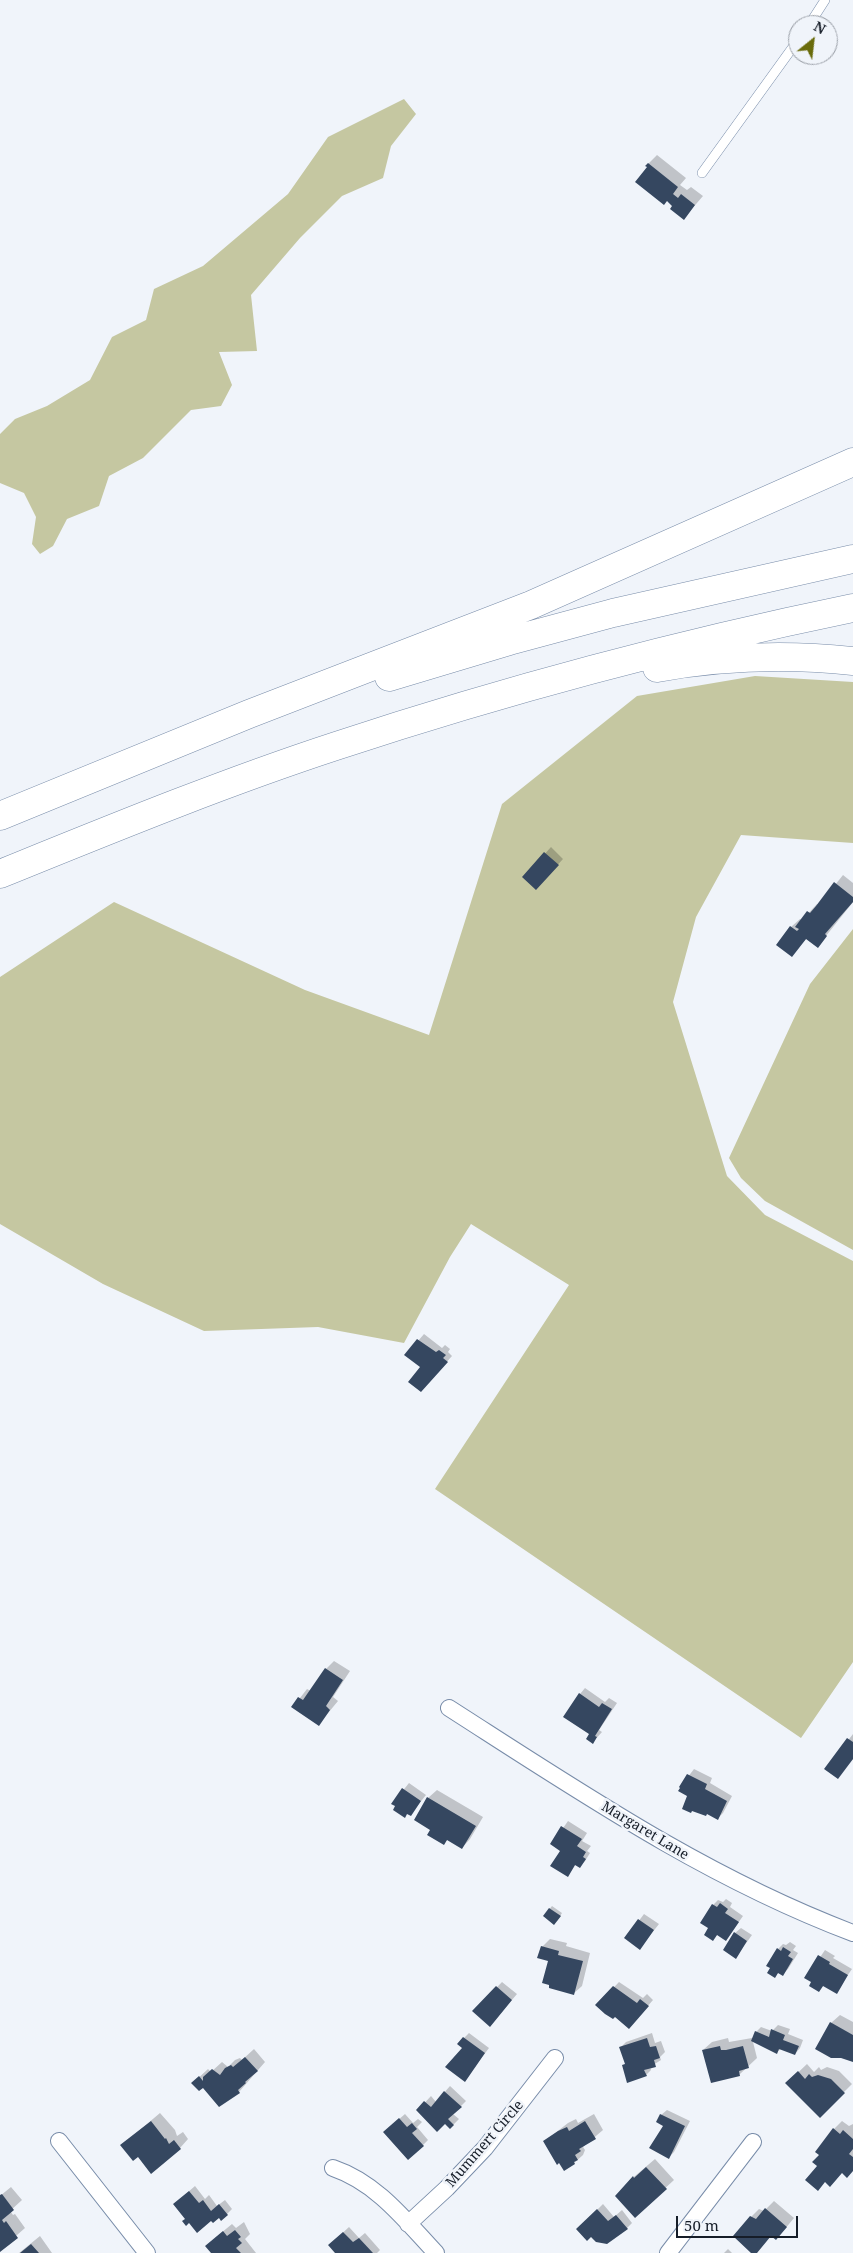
<!DOCTYPE html>
<style>
body{margin:0}
#map{position:relative;width:853px;height:2253px;overflow:hidden;background:#f0f4fa;font-family:"Noto Serif",serif}
canvas{display:block}
.north{position:absolute;left:788px;top:15px;width:50px;height:50px;box-sizing:border-box;background:#f0f4fa;border:1px solid #999ea6;border-radius:50%;rotate:29deg;font-size:14px;font-weight:700;line-height:20px;text-align:center;color:#161d28}
.north::after{content:'';display:block;margin:auto;width:18px;height:22px;background:#696b0b;clip-path:polygon(50% 0,100% 100%,50% 72%,0 100%)}
.scale{position:absolute;left:676px;top:2216px;width:122px;height:22px;box-sizing:border-box;border:2px solid #161d28;border-top:0;padding-left:6px;font-size:15px;line-height:18px;white-space:nowrap;color:#161d28;-webkit-text-stroke:4px #f0f4fa;paint-order:stroke}
</style>
<div id="map">
<canvas width="853" height="2253"></canvas>
<div class="north">N</div>
<div class="scale">50 m</div>
</div>
<script>
const g = document.querySelector('canvas').getContext('2d');
g.lineJoin = 'round';
function fillPath(path, color) { g.fillStyle = color; g.fill(path, 'evenodd'); }
function strokePath(path, color, width, dash) { g.strokeStyle = color; g.lineWidth = width; g.lineCap = dash ? 'butt' : 'round'; g.setLineDash(dash || []); g.stroke(path); }
function drawText(font, color, halo, rows, align = 'center') {
  g.font = font + ' "Noto Serif",serif'; g.lineWidth = 5; g.setLineDash([]); g.textBaseline = 'middle'; g.strokeStyle = halo; g.fillStyle = color; for (const [text, x, y, turn = 0] of rows) {
    g.save(); g.translate(x, y); g.rotate((+turn || 0) * Math.PI / 180); g.textAlign = isNaN(turn) ? turn : align; if (halo) g.strokeText(text, 0, 0); g.fillText(text, 0, 0); g.restore();
  }
}
fillPath(new Path2D(`
 M404,99L416,114L391,146L383,178L342,196L300,238L251,295L257,351L219,352L232,385L221,406L191,410L143,458L109,476L99,506L67,519L53,546L40,554L32,544L36,517L24,493L0,483V434L15,419L47,406L90,380L112,337L146,320L154,289L203,266L288,194L328,137Z
 M755,676L853,682V843L741,835L696,917L673,1002L727,1176L765,1215L853,1261V1662L801,1738L435,1489L569,1285L471,1224L450,1257L404,1343L318,1327L204,1331L103,1284L0,1224V977L114,902L305,990L429,1035L502,804L637,696Z
 M853,929V1250L765,1201L741,1178L729,1158L810,984Z`), '#c5c7a1');
fillPath(new Path2D(`
 M657,155L686,178L680,185L687,190L691,187L703,196L684,218L647,165Z
 M551,847L563,859L541,883L524,877Z
 M843,875L853,883V902L818,946L807,938L792,955L791,927L800,919L802,920L817,904L819,905Z
 M424,1334L442,1348L445,1345L450,1349L448,1352L452,1356L426,1385L421,1367L406,1355Z
 M334,1661L350,1671L333,1697L338,1701L319,1724L293,1707L307,1689L311,1691L326,1669Z
 M585,1688L605,1702L609,1698L617,1703L599,1730L602,1732L593,1742L580,1694Z
 M853,1734V1759L838,1777L826,1769Z
 M694,1769L712,1778L710,1783L732,1796L723,1813L718,1818L681,1786Z
 M409,1783L426,1795L410,1815L393,1803Z
 M437,1790L483,1817L470,1839L462,1848L448,1839L443,1844L432,1829L428,1798Z
 M568,1821L587,1833L582,1841L591,1846L587,1851L590,1853L585,1861L580,1866L576,1864L568,1875L562,1850L552,1844Z
 M726,1899L732,1903L730,1907L743,1916L726,1940L718,1934L713,1939L709,1928L713,1905L718,1900L723,1902Z
 M552,1906L562,1913L557,1921L544,1916Z
 M644,1914L659,1924L640,1948L626,1938Z
 M741,1928L752,1935L736,1957L735,1933Z
 M550,1939L567,1943L566,1946L590,1953L582,1986L573,1994L542,1947Z
 M790,1942L796,1946L793,1950L798,1953L788,1969L783,1974L779,1972L775,1976L778,1949L783,1944L786,1945Z
 M825,1950L835,1956L833,1958L852,1969L836,1992L824,1985L819,1991L813,1982L806,1978Z
 M502,1982L517,1994L495,2020L474,2011Z
 M619,1982L643,1998L647,1994L653,2000L634,2022L615,2016L597,2005Z
 M840,2015L853,2022V2061L831,2023Z
 M778,2025L790,2029L788,2034L803,2040L800,2048L795,2054L781,2049L777,2052L756,2032L761,2027L772,2031Z
 M469,2033L489,2048L464,2081V2038Z
 M652,2033L655,2043L661,2041L665,2052L660,2057L661,2060L650,2067L651,2070L646,2075L623,2066L626,2063L621,2047L626,2042Z
 M728,2038L729,2042L752,2038L757,2058L740,2074L703,2050L712,2042Z
 M254,2049L265,2062L239,2092L219,2105L204,2086L193,2083L208,2069L211,2072L222,2062L228,2067L235,2060L240,2058L242,2060Z
 M807,2064L814,2072L819,2067L821,2070L827,2067L839,2071L852,2084L820,2116L787,2083Z
 M450,2086L466,2101L453,2114L459,2119L450,2128L445,2122L418,2110L431,2096L436,2102Z
 M667,2110L690,2121L674,2152L669,2157L665,2125L661,2115Z
 M160,2113L175,2130L177,2136L183,2132L188,2139L180,2148L138,2155L122,2145Z
 M405,2114L413,2123L418,2119L422,2122L417,2127L428,2140L423,2145L390,2127Z
 M594,2114L603,2130L583,2147L585,2150L583,2155L574,2163L545,2141L568,2123L576,2119L578,2123Z
 M842,2121L849,2126L853,2124V2170L843,2172L819,2166L820,2155L834,2129Z
 M655,2159L674,2180L635,2216L628,2182Z
 M195,2186L205,2199L209,2195L217,2206L225,2200L232,2209L227,2214L219,2217L186,2218L180,2199Z
 M11,2187L22,2200L10,2211L13,2215L15,2214L25,2228L0,2250V2196Z
 M774,2201L794,2218L784,2230L772,2235L753,2253L751,2217L759,2209L764,2211Z
 M603,2204L614,2217L622,2210L632,2223L627,2228L591,2235L578,2229Z
 M244,2222L250,2234L245,2239L256,2253H212L215,2238L232,2224L236,2228Z
 M349,2227L359,2238L365,2233L380,2250L377,2253H337L335,2240Z
 M40,2236L52,2253H19Z
 M728,2249L732,2253H724Z`), '#0003');
fillPath(new Path2D(`
 M648,163L678,187L673,194L678,198L681,194L695,205L684,220L670,209L672,206L667,201L664,205L635,182L647,167L645,166Z
 M544,852L559,865L536,890L522,877Z
 M834,882L853,897V902L825,934L827,936L818,948L806,939L792,957L776,945L790,926L797,931L799,929L795,927L807,911L810,913L816,906Z
 M417,1339L436,1352L439,1350L446,1355L443,1358L448,1362L421,1392L408,1382L420,1367L404,1355Z
 M325,1668L343,1680L326,1706L330,1710L319,1726L291,1707L298,1697L303,1700Z
 M579,1693L599,1707L602,1703L612,1709L595,1736L597,1737L593,1744L586,1739L589,1734L563,1717Z
 M847,1738L853,1742V1759L838,1779L824,1769Z
 M687,1774L707,1784L705,1789L727,1801L718,1820L707,1814L706,1816L692,1811L691,1813L682,1809L687,1796L678,1791L680,1788L679,1787Z
 M402,1788L421,1801L411,1816L407,1814L405,1818L393,1810L395,1806L391,1804Z
 M427,1797L476,1826L462,1849L447,1840L444,1845L427,1835L430,1830L414,1820Z
 M561,1826L582,1839L577,1846L586,1852L583,1857L586,1859L580,1868L575,1865L568,1877L550,1866L560,1851L550,1844Z
 M720,1903L728,1909L725,1913L739,1922L726,1941L717,1935L713,1941L704,1935L708,1928L700,1923L712,1904L717,1907Z
 M549,1908L561,1916L554,1925L543,1916Z
 M638,1919L654,1930L640,1950L624,1938Z
 M734,1932L747,1941L736,1959L723,1950Z
 M541,1946L559,1951L558,1955L583,1961L574,1995L549,1988V1985L542,1983L548,1961L537,1958Z
 M783,1947L791,1952L788,1956L793,1959L783,1976L778,1973L775,1978L767,1973L770,1968L766,1966L777,1948L781,1951Z
 M818,1955L830,1962L829,1964L848,1975L837,1994L823,1986L819,1992L809,1986L811,1982L804,1978Z
 M496,1986L512,2000L490,2027L472,2011Z
 M613,1986L637,2003L640,1999L649,2006L629,2029L615,2017L613,2019L605,2014L595,2005Z
 M830,2022L853,2035V2062L841,2058H831L815,2049Z
 M771,2029L785,2035L783,2040L799,2046L795,2055L779,2049L777,2054L751,2041L755,2031L769,2037Z
 M463,2037L485,2053L465,2082L445,2067L462,2048L457,2044Z
 M647,2038L650,2047L656,2046L660,2058L654,2060L656,2067L644,2070L647,2076L627,2083L622,2065L625,2064L619,2047Z
 M720,2046L721,2050H726L743,2046L749,2068L739,2071L740,2076L711,2083L702,2050Z
 M245,2057L258,2071L245,2082L246,2083L238,2090L240,2093L219,2107L203,2088L199,2091L191,2083L199,2076L203,2081V2077L212,2069L220,2075L225,2068L231,2065L233,2067Z
 M798,2071L805,2079L809,2074L812,2077L818,2075L831,2079L845,2093L820,2118L785,2083Z
 M444,2091L462,2107L448,2119L454,2125L450,2129L445,2124L437,2132L416,2110L424,2101L431,2107Z
 M660,2114L685,2126L669,2159L649,2148L663,2126L656,2122Z
 M399,2118L407,2127L412,2123L417,2129L412,2133L424,2146L408,2160L383,2132Z
 M151,2121L165,2139L166,2138L169,2144L174,2140L181,2149L151,2174L138,2157L133,2161L120,2145Z
 M585,2121L596,2139L579,2149L581,2151L575,2155L578,2160L574,2162L575,2164L564,2171L559,2163L557,2165L543,2141L558,2131L567,2127L569,2131Z
 M833,2128L840,2134L843,2130L853,2139V2149L849,2154L853,2157V2171L847,2178L842,2173L830,2187L825,2182L818,2191L805,2180L817,2166L812,2162L819,2155L815,2152Z
 M646,2167L667,2189L635,2218L615,2196L633,2176L634,2178Z
 M189,2191L199,2203L203,2200L211,2211L219,2204L228,2215L221,2221L219,2218L213,2223L211,2221L197,2233L189,2223L186,2226L182,2221L185,2219L173,2204Z
 M2,2194L14,2210L2,2220L4,2223L6,2221L18,2238L0,2252V2195Z
 M765,2208L787,2227L776,2240L771,2236L757,2253H751L733,2236L750,2216L756,2219Z
 M597,2209L608,2221L616,2215L628,2229L607,2244L596,2242L591,2237L587,2241L576,2229Z
 M235,2230L241,2237L238,2239L242,2243L236,2248L241,2253H211L205,2246L223,2231L227,2236Z
 M343,2232L353,2242L359,2238L373,2253H335L328,2245Z
 M31,2244L39,2253H20Z`), '#354760');
const service = new Path2D(`
 M809,25L825,0
 M702,173L798,40`);
const minor = new Path2D(`
 M449,1708C580,1792 707,1878 853,1933
 M59,2141L147,2253
 M333,2168C377,2183 405,2220 436,2253
 M408,2224L447,2188L485,2148L555,2058
 M668,2253L753,2142`);
const motorway = new Path2D(`
 M657,668C723,656 786,654 853,661
 M389,677L509,641L613,613L853,559
 M0,816L249,714L531,605L853,462
 M0,874C111,829 223,783 336,746C506,690 678,644 853,608`);
strokePath(service, '#788ca9', 10);
strokePath(minor, '#788ca9', 18);
strokePath(motorway, '#788ca9', 29);
strokePath(service, '#fff', 9);
strokePath(minor, '#fff', 16);
strokePath(motorway, '#fff', 28);
drawText('14px', '#161d28', '#f0f4fa', [
 ["Margaret Lane",645,1831,31],
 ["Mummert Circle",485,2144,-49]
]);
</script>
